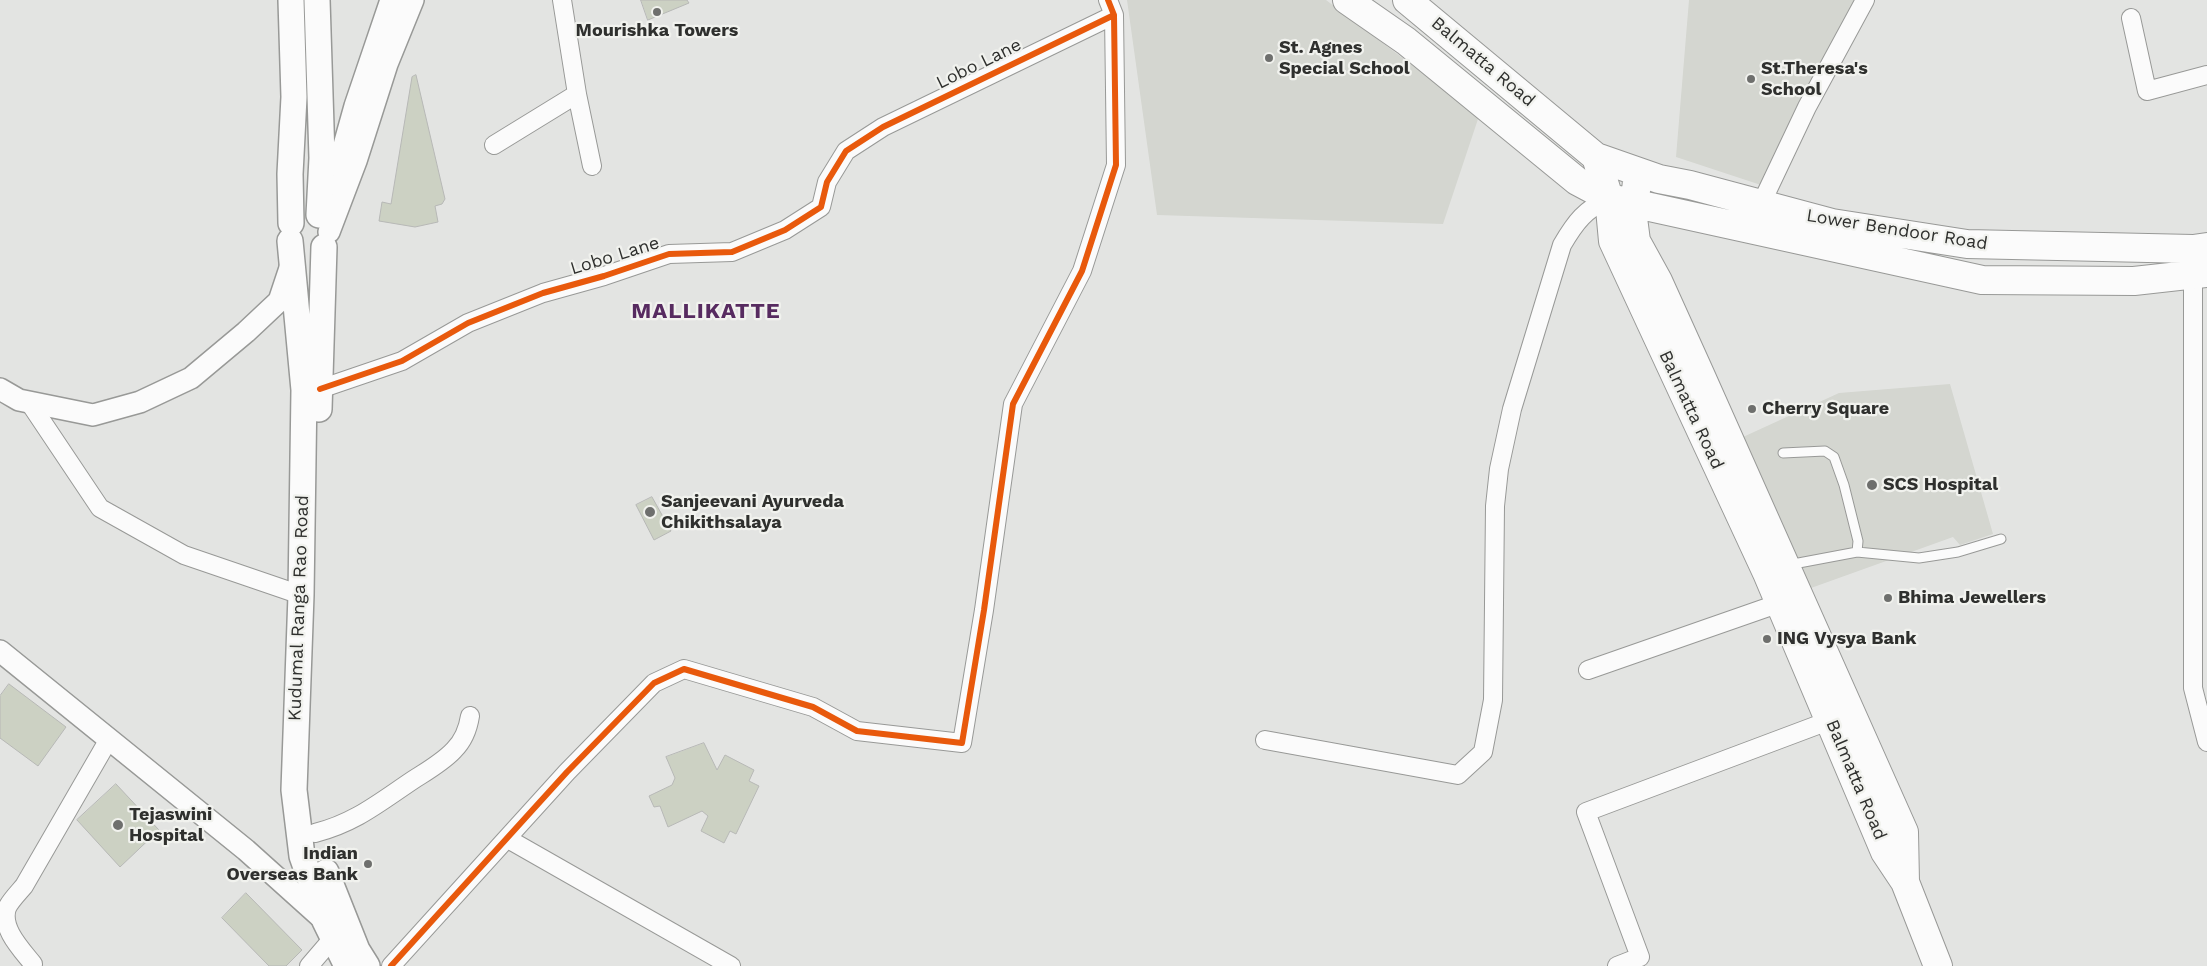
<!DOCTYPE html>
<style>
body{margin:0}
canvas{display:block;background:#e3e4e2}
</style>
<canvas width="2207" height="966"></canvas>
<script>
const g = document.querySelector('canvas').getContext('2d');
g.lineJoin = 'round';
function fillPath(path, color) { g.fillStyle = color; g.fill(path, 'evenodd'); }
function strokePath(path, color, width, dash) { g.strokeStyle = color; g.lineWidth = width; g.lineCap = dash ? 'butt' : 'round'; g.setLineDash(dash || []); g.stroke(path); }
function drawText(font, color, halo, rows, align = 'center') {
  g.font = font + ' "Work Sans",sans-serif'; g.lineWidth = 4.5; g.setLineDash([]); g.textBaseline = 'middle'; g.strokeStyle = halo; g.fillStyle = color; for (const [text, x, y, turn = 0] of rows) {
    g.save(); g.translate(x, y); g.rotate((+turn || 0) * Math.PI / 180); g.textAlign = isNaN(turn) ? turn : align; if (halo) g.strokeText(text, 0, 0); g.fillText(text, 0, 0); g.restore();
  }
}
fillPath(new Path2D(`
 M1127,0H1326L1479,116L1443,224L1157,215Z
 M1689,0H1861L1764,186L1676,157Z
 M1950,384L1993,534L1960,545L1953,537L1811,588L1743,437L1839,393Z`), '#d4d6d0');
const building = new Path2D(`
 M641,0H687L689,3L648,20Z
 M416,75L445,199L442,204L435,206L438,222L415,227L379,221L382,202L391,204L412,77Z
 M652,497L671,531L654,540L636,505Z
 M9,684L66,727L38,766L0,738V696Z
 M704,743L717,770L725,755L754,770L749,781L759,786L736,834L730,831L724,843L701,831L708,816L702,811L668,827L660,806L654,807L649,796L672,785L675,778L666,757Z
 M116,784L159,830L120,867L77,820Z
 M246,893L302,950L286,966H269L222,918Z`);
fillPath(building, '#ccd1c3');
strokePath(building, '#b7b8b6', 1);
const service = new Path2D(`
 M1783,453L1825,451L1834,457L1844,485L1858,541L1857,552L1788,565
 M1857,552L1919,558L1958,552L2001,539`);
const minor = new Path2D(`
 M562,0L577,94L592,166
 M2131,18L2147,91L2207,75
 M494,145L577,94
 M1761,204L1807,107L1865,0
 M2193,264V688L2207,742
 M320,389L402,361L468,323L543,293L604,276L669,254L732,252L785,230L821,207L827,182L846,151L883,127L1114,15L1108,0
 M29,402L100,508L184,555L301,595
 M1588,670L1780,603
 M1265,740L1458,775L1483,752L1493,700L1495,506L1499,469L1512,409L1562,245C1576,221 1585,210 1609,198
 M315,833C355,823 380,802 413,780C427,771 443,762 454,750C464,740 468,729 470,716
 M508,839L731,966
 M33,964C22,950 0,928 7,908C10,901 19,892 24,886L109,739
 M309,966L333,938L342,933
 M391,966L567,772L654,683L684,669L813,707L857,731L962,743L984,610L1013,404L1082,271L1116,165L1114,15
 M1617,966L1640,957L1586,812L1831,720`);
const tertiary = new Path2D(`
 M331,192L355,106L391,0
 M329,232L356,161L387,64L413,0
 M0,389L19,400L93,415L140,402L191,378L246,332L279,301L291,265
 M0,651L246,850L325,921L328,920`);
const secondary = new Path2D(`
 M291,0L294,97L290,174L291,223
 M317,0L322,158L319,215
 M290,241L304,390L301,595L294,790L302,856L325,921L347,966
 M319,409L324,247
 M326,872L357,950L367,966`);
const primary = new Path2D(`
 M1347,0L1406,41L1577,181L1609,198L1982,280L2134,281L2207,273
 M1407,0L1596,157L1609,198L1613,241L1767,573L1885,852L1905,882L1938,966
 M1596,157L1659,179L1690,185L1832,223L1967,244L2193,249L2207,247
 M1638,172L1633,218L1636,241L1658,281L1700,374L1904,832L1905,882`);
strokePath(service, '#989997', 11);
strokePath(minor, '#989997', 20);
strokePath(tertiary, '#989997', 24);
strokePath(secondary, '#989997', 28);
strokePath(primary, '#989997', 30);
strokePath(service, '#fbfbfb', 9);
strokePath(minor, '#fbfbfb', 18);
strokePath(tertiary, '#fbfbfb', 21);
strokePath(secondary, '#fbfbfb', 25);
strokePath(primary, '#fbfbfb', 28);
strokePath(new Path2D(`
 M320,389L402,361L468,323L543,293L604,276L669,254L732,252L785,230L821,207L827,182L846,151L883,127L1114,15L1108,0
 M391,966L567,772L654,683L684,669L813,707L857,731L962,743L984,610L1013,404L1082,271L1116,165L1114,15`), '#e8590c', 6);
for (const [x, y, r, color] of [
 [657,12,5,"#6e6f6d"],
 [1269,58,5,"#6e6f6d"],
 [1751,79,5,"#6e6f6d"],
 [1752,409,5,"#6e6f6d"],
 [1872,485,6,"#6e6f6d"],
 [650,512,6,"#6e6f6d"],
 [1888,598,5,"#6e6f6d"],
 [1767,639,5,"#6e6f6d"],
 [118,825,6,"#6e6f6d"],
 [368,864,5,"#6e6f6d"]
]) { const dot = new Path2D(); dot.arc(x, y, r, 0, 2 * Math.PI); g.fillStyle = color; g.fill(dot); strokePath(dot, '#f1f2ee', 2); }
drawText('bold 18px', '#2f302e', '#f1f2ee', [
 ["Mourishka Towers",657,31,"center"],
 ["St. Agnes",1279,48],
 ["Special School",1279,69],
 ["St.Theresa's",1761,69],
 ["School",1761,90],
 ["Cherry Square",1762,409],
 ["SCS Hospital",1883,485],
 ["Sanjeevani Ayurveda",661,502],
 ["Chikithsalaya",661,523],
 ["Bhima Jewellers",1898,598],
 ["ING Vysya Bank",1777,639],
 ["Tejaswini",129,815],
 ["Hospital",129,836],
 ["Indian",358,854,"right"],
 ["Overseas Bank",358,875,"right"]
], 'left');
drawText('18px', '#2f302e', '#f1f2ee', [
 ["Balmatta Road",1483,62,40],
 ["Lobo Lane",979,64,-26],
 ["Lower Bendoor Road",1897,230,9],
 ["Lobo Lane",615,256,-17],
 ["Balmatta Road",1691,410,65],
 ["Kudumal Ranga Rao Road",299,608,-88],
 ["Balmatta Road",1856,780,67]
]);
g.letterSpacing = '1px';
drawText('bold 22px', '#572b60', '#f1f2ee', [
 ["MALLIKATTE",706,312]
]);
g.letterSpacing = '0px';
</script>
